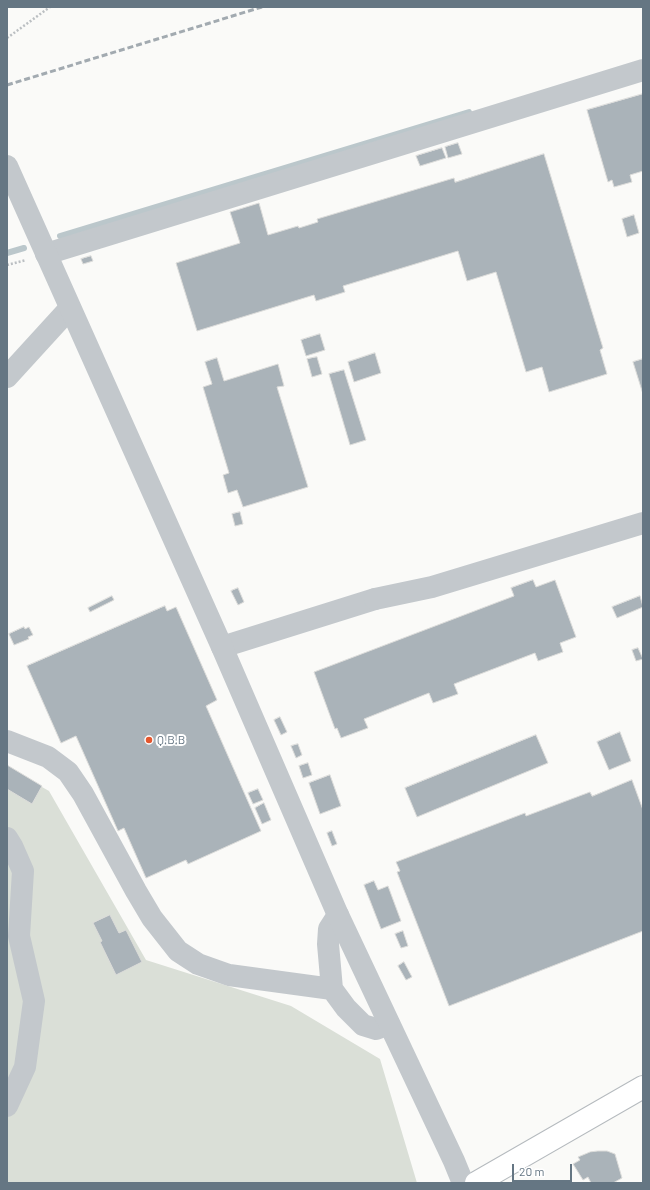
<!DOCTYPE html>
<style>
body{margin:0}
#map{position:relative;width:650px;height:1190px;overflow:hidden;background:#fafaf8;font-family:Barlow,sans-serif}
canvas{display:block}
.frame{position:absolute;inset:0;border:8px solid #657683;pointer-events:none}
.scale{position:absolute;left:512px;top:1164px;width:60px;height:18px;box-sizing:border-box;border:2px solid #657683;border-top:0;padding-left:5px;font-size:12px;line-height:14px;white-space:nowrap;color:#657683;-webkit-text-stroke:3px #fff;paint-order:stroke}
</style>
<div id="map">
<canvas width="650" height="1190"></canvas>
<div class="frame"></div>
<div class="scale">20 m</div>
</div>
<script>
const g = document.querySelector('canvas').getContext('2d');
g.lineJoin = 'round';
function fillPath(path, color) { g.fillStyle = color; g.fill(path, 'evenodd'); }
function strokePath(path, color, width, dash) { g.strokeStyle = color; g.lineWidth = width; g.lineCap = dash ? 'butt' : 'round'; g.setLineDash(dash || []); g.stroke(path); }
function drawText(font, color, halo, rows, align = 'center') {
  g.font = font + ' Barlow,sans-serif'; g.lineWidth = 4; g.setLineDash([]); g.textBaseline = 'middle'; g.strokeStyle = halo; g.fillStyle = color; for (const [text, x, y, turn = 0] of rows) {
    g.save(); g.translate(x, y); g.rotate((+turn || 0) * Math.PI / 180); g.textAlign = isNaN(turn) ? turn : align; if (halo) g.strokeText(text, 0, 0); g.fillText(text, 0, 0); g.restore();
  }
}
fillPath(new Path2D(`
 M7,767L49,791L146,960L291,1006L380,1059L417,1183H7Z`), '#dadfd7');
strokePath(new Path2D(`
 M60,236L469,112
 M7,253L24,248`), '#bbc7cb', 6);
const building = new Path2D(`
 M643,94V171L630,175L632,182L614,187L612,180L608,182L587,110Z
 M458,143L462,154L448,158L445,147Z
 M442,148L446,158L420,166L416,156Z
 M544,154L603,348L600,350L607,374L549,392L542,367L526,372L496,272L467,281L458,251L343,286L345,292L316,301L314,295L197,331L176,263L240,243L230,212L259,203L268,235L298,226L299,228L318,222L317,219L454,178L455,182Z
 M634,215L639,233L627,237L622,219Z
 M91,256L93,261L83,264L81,259Z
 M320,334L325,350L306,356L301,340Z
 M375,353L381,373L354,382L348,362Z
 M317,357L322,374L312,377L307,359Z
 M217,358L224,381L278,364L284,386L277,387L308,487L243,507L237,490L228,493L223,475L229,473L203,387L212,384L205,362Z
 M643,359V394L633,362Z
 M344,370L366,440L350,445L329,374Z
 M240,512L243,524L235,526L232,514Z
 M533,580L536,587L555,580L576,637L560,643L563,652L538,661L535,653L454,684L458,694L433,703L429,693L364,719L368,728L341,738L337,728L335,729L314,672L514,596L511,588Z
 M238,588L244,602L238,605L231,591Z
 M112,596L114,600L90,612L88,608Z
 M640,596L643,607L617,618L612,607Z
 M165,606L167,611L176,607L217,700L206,706L261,831L188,864L186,860L146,878L124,828L118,831L76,736L61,743L27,666Z
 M24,627L25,629L29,627L33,635L28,637L29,639L14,645L9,634Z
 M638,648L643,659L636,661L632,650Z
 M280,717L287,732L281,735L274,720Z
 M620,732L631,761L609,770L597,742Z
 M536,735L548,763L417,817L405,788Z
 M298,744L302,755L296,758L291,746Z
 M308,763L312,775L303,778L299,766Z
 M7,765L42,786L32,804L7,789Z
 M330,775L341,806L320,814L309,783Z
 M632,780L643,810V931L449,1006L397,872L400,871L396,862L525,813L526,816L590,792L592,796Z
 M258,789L263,800L253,804L248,793Z
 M264,803L271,820L262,824L255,808Z
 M332,831L337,844L332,846L327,833Z
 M374,881L378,890L388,886L401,921L381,929L364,885Z
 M110,915L119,933L126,930L142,962L116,975L100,942L102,941L93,923Z
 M403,931L408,946L401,948L395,934Z
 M404,962L412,977L406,980L398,966Z
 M598,1151H607L615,1154L622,1178L613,1183H591L588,1177L583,1180L573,1164L580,1160L578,1157L590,1152Z`);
fillPath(building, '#aab3b9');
strokePath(building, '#dcdcda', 1);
const primary = new Path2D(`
 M476,1183L643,1087`);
strokePath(primary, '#b5babe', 24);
strokePath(new Path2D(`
 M7,38L50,7
 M7,265L26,260`), '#bbbfc2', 2.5, [2, 2]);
strokePath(new Path2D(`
 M46,254L643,70
 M7,377L70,308
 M222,647L375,599
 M7,741L48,757L68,772L83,794L136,891L152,918L178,951L198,964L229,975L332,989
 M7,838L12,846L23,871L19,936L34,1001L25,1067L7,1106
 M338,915L329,929L328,944L332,989L346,1008L363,1025L376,1029L389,1024`), '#c3c8cc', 22);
strokePath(new Path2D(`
 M7,166L222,647L338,915L454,1161L463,1183
 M375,599L432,587L643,523`), '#c3c8cc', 22);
strokePath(primary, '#fff', 22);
strokePath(new Path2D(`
 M7,85L262,7`), '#a2aab0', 3, [6, 3]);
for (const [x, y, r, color] of [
 [149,740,4,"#e4572e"]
]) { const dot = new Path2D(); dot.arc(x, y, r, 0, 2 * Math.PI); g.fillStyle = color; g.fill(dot); strokePath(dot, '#fff', 1.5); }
drawText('12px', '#657683', '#fff', [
 ["Q.B.B",157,740]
], 'left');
</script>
